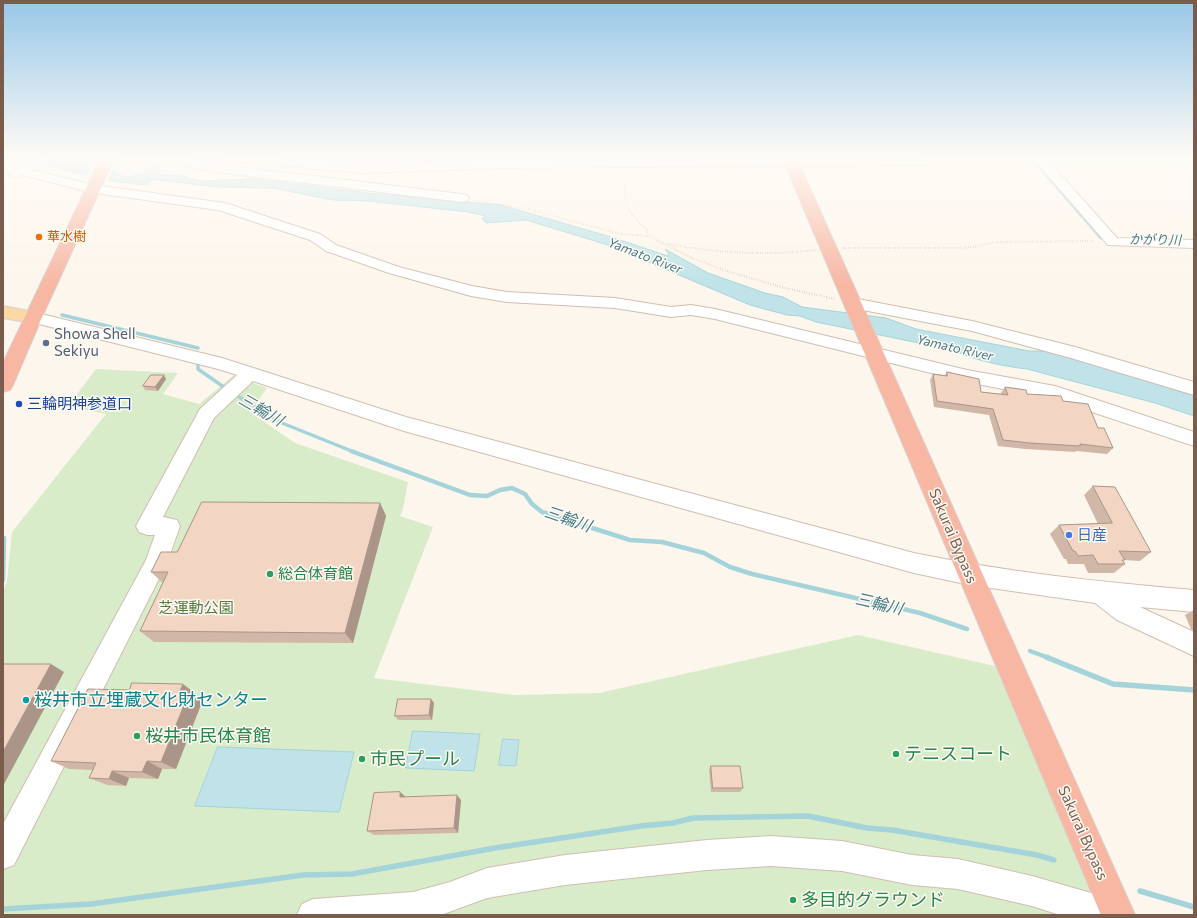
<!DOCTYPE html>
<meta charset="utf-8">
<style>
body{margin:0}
#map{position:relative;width:1197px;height:918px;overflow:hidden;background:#fdf6ec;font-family:Commissioner,sans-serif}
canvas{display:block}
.frame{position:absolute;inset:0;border:4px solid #7a5c4d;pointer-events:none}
</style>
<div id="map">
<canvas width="1197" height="918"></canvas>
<div class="frame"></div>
</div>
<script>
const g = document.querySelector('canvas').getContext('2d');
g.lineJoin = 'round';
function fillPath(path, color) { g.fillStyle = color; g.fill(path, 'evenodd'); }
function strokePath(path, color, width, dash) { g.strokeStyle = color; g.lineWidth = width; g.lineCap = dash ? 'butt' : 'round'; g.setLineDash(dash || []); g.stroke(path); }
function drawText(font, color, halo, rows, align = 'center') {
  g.font = font + ' Commissioner,"Noto Sans JP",sans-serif'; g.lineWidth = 3; g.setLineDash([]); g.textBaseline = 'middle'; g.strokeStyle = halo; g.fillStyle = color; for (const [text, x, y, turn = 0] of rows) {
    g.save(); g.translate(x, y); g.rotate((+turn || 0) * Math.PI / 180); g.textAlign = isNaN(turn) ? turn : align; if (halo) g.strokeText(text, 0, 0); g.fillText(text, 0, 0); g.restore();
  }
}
fillPath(new Path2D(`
 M96,369L178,373L163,394L199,404L233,376L267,388L250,412L295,443L408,482L403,509L400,516L433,527L374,678L514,695L599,693L858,635L995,666L1103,915H3V592L7,581L12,532L106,414L68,406Z`), '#d8ecc9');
const water = new Path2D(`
 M13,157H94L122,176L129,177L141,174L152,166L156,168L161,173L160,175L183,176L201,181L255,179L368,193L501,205L611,237L668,256L669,254L665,249L708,273L765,293L783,297L802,307L886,318L916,329L1029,351H1043L1095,364L1194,396V416L1155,403L1027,369C1002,366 976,361 953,350L816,322L800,316L787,315L750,305L608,245L526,220L486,223L482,218L486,216L468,212L368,201L332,200L273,188L216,187L159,180H153L145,185L120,182L62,170L59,168Z
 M413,731L480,734L474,771L406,768Z
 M503,739L519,740L516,766L499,765Z
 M218,747L354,752L339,812L195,806Z`);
fillPath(water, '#bfe3e8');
strokePath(water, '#a5d3da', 1);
fillPath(new Path2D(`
 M97,157L113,168L107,182L86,178Z`), '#fdf6ec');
strokePath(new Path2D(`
 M1030,157L1101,238`), '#a5d3da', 3);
strokePath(new Path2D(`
 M62,315L198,348
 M198,364V369L228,390
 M234,394L282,423L354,452`), '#a5d3da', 3.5);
strokePath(new Path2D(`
 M351,451L470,495L487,496L500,490L512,488L525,494L532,504L542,512L630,540L662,542L704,553L730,567L752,574L920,613L967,629
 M3,580L4,538
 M1030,651L1049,658`), '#a5d3da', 4.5);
strokePath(new Path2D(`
 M1046,657L1113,684L1194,690
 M1140,891L1194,907
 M3,909L91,904L303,875L352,874L495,848L641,826L673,823L693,818L808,816L867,828L892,830L1037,855L1054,860`), '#a5d3da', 5.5);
const minor = new Path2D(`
 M38,157H54L52,160L32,170L94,185L225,203L320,234L336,245L399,267L472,286L507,292L615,298L671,307L691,305L715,309L967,370L1055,386L1194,432V446L1053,399L967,382L715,319L691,315L671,317L615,308L507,302L471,296L389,273L326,251L310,240L218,210L94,193L22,175L16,177L11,176L10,172L3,169V161L19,166Z
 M121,157H192L191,158L194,160L223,165L462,194L467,195L469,198L467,201L462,202L223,173L191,167L178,162L158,165L127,161L123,160Z
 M221,157H270L365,165L499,160L1194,157V163L1051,164L1117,238L1194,240V248L1108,245L1038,164L499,168L365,173L227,161L223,160Z
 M853,298L972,321L1075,347L1194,382V395L1071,358L972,331L847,307L845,303L847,299Z
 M33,312L222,358L406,417L914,553C1006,572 1100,582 1194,590V612L1140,607L1194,632V656L1117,620L1095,603L970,585L914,573L404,431L253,381L214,418L163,517L177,520L180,526L167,563L14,865L3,869V824L146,560L155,535H147L139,532L136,526L200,409L237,375L218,369L27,321L25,317L27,313Z
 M771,836L842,841L912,855L958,859L1032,876L1112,899L1123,904L1128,915H1060L1032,906L958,889L912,885L842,871L771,866L707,870L565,885L487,898L441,915H297L302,904L313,899L413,892L450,882L487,868L565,855L707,840Z`);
const major = new Path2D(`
 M3,306L39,313L42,317L39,321L33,323L3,318Z`);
const highway = new Path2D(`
 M101,157H115L42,317L13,385L10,390L3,392V363Z
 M782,157H796L1135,915H1101Z`);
strokePath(minor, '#d1beb0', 2);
strokePath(major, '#dad1cd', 2);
strokePath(highway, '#dad1cd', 2);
strokePath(new Path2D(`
 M623,172C625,202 623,210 648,230L646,232L648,235
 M474,200L528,209L620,234L649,236L692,258L727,271L781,287L835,299
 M668,244C717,253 766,256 816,250
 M843,248H957L973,247L994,242L1095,241`), '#d9b8a5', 2, [0.5, 2]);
fillPath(minor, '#fff');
fillPath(major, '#fbd9a5');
fillPath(highway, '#f7b7a3');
fillPath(new Path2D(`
 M947,372L981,392L1001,394V393L1005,387L1027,394L1063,401L1098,428L1113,448L1107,454L1076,451L1075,452L1025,449L998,446L989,415L934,407L930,380L933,374L945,375Z
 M166,379L158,391L145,390L143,386Z
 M1093,486L1151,552L1140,561L1124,560L1123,561L1125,564L1114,573H1088L1084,564H1068L1066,559H1064L1050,534L1059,525L1098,524L1084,495Z
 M380,503L386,516L353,643L154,642L140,631L163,583L151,572L177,552Z
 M1194,610V631L1191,629L1185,615Z
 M196,694L195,697L202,702L176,769H162L158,779L129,778L126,786L107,785L89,778L93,770L69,769L51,761Z
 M431,699L434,703L432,720H398L395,716Z
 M711,766L743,788L740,792H711L709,770Z
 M405,797L461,800L458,833L374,835L367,831Z`), '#d1b7a8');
fillPath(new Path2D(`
 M164,375L166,379L158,391L155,387Z
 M380,503L386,516L353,643L345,633Z
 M51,664L64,672L3,786V752Z
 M183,684L196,694L195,697L202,702L176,769L161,762L179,693Z
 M431,699L434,703L432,720L429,715Z
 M147,761L162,769L158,779L142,772Z
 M112,771L129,778L126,786L109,779Z
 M400,792L406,797H400Z
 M457,795L461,800L458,833L454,828Z`), '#aa9588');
const building = new Path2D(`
 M947,372L979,379L981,392L1008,395L1005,387L1026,390L1027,394L1061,396L1063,401L1088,404L1098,428H1104L1113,448L1080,444V446L1030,443L1003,440L993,409L937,401L933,374L947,376Z
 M151,375H164L155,387L143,386Z
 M1093,486L1115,487L1151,552L1119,551L1125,560H1122L1125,564H1098L1093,555L1078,556L1075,551H1073L1059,525L1112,523Z
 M202,502L380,503L345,633L140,631L168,572H151L161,552H177Z
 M3,664H51L3,752Z
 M132,683L183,684L179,693H189L161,762L147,761L142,772L112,771L109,779L89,778L96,763L51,761L88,689L129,690Z
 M398,699H431L429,715L395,716Z
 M711,766H740L743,788H713Z
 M400,792V797L457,795L454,828L367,831L374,793Z`);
fillPath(building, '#f3d5c3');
strokePath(building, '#aa9588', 1);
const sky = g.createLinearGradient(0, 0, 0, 285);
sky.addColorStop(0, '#97c7e8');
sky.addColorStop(0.55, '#fefbf6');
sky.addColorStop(1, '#fefbf600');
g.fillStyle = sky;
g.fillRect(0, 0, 1197, 285);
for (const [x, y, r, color] of [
 [39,237,4,"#e8710a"],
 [46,343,4,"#5c6f8a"],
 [19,404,4,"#1a4fb4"],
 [1069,535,4,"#3f7fe0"],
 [270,574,4,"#2e9e5b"],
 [26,700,4,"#0f9aa8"],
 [137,736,4,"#2e9e5b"],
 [896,754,4,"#2e9e5b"],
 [362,759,4,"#2e9e5b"],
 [793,900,4,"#2e9e5b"]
]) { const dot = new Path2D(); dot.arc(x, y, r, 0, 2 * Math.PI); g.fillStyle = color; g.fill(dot); strokePath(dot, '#fffaf3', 1.5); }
drawText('13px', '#c56008', '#fffaf3', [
 ["華水樹",47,237]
], 'left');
drawText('italic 13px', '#437c86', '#fffaf3', [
 ["かがり川",1155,240,1],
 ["Yamato River",645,256,21],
 ["Yamato River",955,348,13]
]);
drawText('15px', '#4e5e75', '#fffaf3', [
 ["Showa Shell",54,334],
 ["Sekiyu",54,351]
], 'left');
drawText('15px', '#164399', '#fffaf3', [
 ["三輪明神参道口",27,404]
], 'left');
drawText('15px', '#366cbe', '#fffaf3', [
 ["日産",1077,535]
], 'left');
drawText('15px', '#7a5c4d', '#fffaf3', [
 ["Sakurai Bypass",953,536,67],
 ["Sakurai Bypass",1083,833,66]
]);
drawText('15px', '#27864d', '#fffaf3', [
 ["総合体育館",278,574]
], 'left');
drawText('15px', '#537a41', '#fffaf3', [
 ["芝運動公園",196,608]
]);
drawText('italic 16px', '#437c86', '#fffaf3', [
 ["三輪川",261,410,30],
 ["三輪川",568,519,19],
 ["三輪川",879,604,13]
]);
drawText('18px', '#0d838f', '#fffaf3', [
 ["桜井市立埋蔵文化財センター",34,700]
], 'left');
drawText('18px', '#27864d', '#fffaf3', [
 ["桜井市民体育館",145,736],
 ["テニスコート",904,754],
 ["市民プール",370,759],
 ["多目的グラウンド",801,900]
], 'left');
</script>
